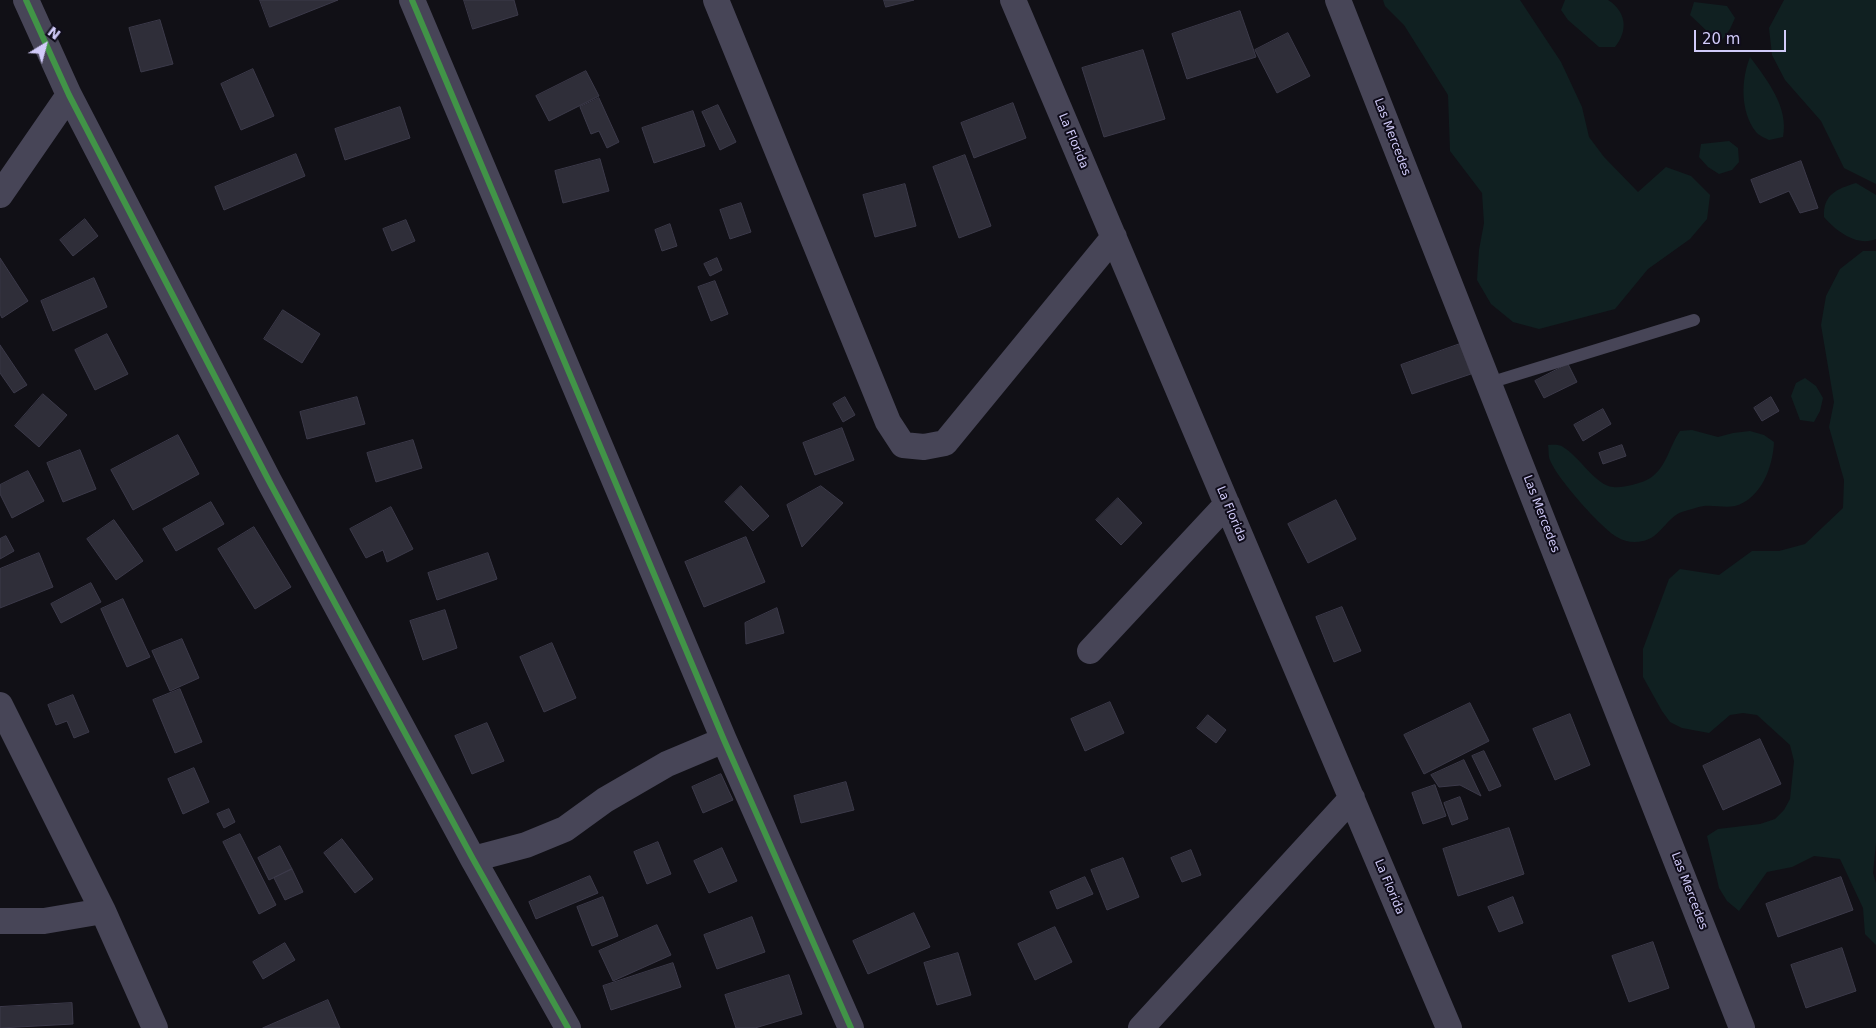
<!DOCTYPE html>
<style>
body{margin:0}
#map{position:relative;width:1876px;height:1028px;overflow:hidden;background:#111016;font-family:"DejaVu Sans",sans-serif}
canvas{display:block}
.north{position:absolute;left:20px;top:20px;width:50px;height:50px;-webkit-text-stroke:4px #0f0c1a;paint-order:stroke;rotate:37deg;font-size:14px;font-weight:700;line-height:20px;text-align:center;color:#d1cbf9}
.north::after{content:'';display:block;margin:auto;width:18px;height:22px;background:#d1cbf9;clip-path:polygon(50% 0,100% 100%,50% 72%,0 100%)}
.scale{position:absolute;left:1694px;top:30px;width:92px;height:22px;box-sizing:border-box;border:2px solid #d1cbf9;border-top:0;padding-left:6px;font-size:15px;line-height:18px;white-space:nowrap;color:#d1cbf9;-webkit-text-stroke:4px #0f0c1a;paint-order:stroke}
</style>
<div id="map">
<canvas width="1876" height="1028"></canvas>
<div class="north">N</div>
<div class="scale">20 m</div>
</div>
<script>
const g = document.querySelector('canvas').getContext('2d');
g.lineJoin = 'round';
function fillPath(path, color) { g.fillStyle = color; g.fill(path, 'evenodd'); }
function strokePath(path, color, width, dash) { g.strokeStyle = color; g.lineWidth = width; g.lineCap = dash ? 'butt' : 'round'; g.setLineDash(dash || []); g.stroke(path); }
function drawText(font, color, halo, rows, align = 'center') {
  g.font = font + ' "DejaVu Sans",sans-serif'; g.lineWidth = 4; g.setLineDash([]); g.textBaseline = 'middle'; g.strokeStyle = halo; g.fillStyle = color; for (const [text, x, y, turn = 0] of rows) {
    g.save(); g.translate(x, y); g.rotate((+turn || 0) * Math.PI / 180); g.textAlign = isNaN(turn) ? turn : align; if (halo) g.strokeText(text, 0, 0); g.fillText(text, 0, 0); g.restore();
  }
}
fillPath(new Path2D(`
 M1383,0H1520L1561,62L1582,107L1589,137L1604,157L1638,192L1666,167L1691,176L1710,195L1707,219L1690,239L1648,269L1615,309L1539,329L1513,322L1491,304L1477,280L1479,250L1484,223L1482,193L1450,151L1448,95L1404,25L1385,6Z
 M1565,0H1608C1627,12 1628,31 1615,47H1599L1568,20L1561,10Z
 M1784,0H1876V184L1844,168L1821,121L1785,80L1772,55L1769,28Z
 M1694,2L1727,6L1735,18L1730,29L1722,40L1710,34L1690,15Z
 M1750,57C1767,80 1789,107 1783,137L1769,140C1765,138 1758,135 1756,132C1740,111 1741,80 1750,57Z
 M1729,141L1738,148L1739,162L1732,170L1719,174L1708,167L1699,157L1701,144Z
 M1856,183L1876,195V239C1857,247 1836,231 1824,217C1823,194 1837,189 1856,183Z
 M1863,251H1876V843L1873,873L1876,883V945L1865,934L1863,908L1840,859L1814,856L1792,867L1767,872L1739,911L1727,901L1719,888L1707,836L1718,829L1760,824L1775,819L1784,810L1790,799L1794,761L1790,745L1757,715L1743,713L1730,715L1709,733L1682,728L1670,722L1662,711L1643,677V649L1669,579L1680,569L1719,575L1752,551H1779L1805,544L1843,508L1844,480L1829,427L1834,402L1821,325L1826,296L1840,269Z
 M1805,378L1816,386L1823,398L1820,411L1814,422L1800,420L1791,396L1796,383Z
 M1692,430L1718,437L1733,433L1750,431L1764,435L1774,442C1773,467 1761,499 1735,506C1725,508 1714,505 1704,506C1697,507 1689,510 1682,512C1667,517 1660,538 1643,541C1634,543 1625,542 1617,537C1601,528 1556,477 1550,460C1548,456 1549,450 1548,445C1553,445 1559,444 1563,447C1579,456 1596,486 1613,487C1619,488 1626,486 1632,485C1639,483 1647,481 1653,476C1667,465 1670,445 1680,431Z`), '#102021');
const building = new Path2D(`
 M260,0H338L270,27Z
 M464,0H514L518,15L473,29Z
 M884,0H914L886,7Z
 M1240,11L1256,57L1187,79L1172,34Z
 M160,20L173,64L141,72L129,28Z
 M1288,33L1310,76L1277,93L1255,50Z
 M1143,50L1165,119L1104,137L1082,68Z
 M253,69L274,116L241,130L221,84Z
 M586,71L599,96L549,121L536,96Z
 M599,98L619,142L607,148L599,131L591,134L580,107Z
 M1013,103L1026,138L974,158L961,123Z
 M718,105L736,142L720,150L702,112Z
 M400,107L410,138L345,160L335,129Z
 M693,111L705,146L654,163L642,128Z
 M296,154L305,176L224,210L215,187Z
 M965,155L991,226L959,238L933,167Z
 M600,159L609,191L563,203L555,171Z
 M1801,161L1818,208L1800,213L1789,191L1760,203L1751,180Z
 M905,184L916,226L875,237L863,195Z
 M741,203L751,232L730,239L720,210Z
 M85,219L98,236L73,256L60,240Z
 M406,220L415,241L392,251L383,229Z
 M670,224L677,246L662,251L655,230Z
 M0,258L28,301L2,318L0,314Z
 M717,258L722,270L710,276L704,264Z
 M94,278L107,307L53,331L41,301Z
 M715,281L728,314L711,321L698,287Z
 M283,310L320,334L302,363L264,339Z
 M107,334L128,374L95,390L75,350Z
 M1460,344L1471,374L1412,394L1401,365Z
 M0,345L27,385L14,393L0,373Z
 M1568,364L1577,382L1544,398L1535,381Z
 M43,394L67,415L39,447L15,426Z
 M357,397L365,424L307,439L300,412Z
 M845,397L855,415L843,422L833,404Z
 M1771,397L1779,411L1762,421L1754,408Z
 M1603,409L1611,424L1583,441L1574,425Z
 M842,428L854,460L815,475L803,443Z
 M178,435L199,474L133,510L111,470Z
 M413,440L422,468L376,482L367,453Z
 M1622,445L1626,456L1603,464L1599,453Z
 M80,450L96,489L63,502L47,463Z
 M28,471L44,501L12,518L0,494V485Z
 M741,486L769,516L753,531L725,502Z
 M821,486L843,503L802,547L787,505Z
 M1118,498L1142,523L1121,545L1096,520Z
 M1336,500L1356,539L1308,563L1288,524Z
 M211,502L224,524L176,551L163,529Z
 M391,507L413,549L387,562L383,550L366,558L350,529Z
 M114,520L143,561L116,580L87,539Z
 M254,527L291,587L255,609L218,549Z
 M6,536L14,551L0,559V539Z
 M746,537L765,582L704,607L685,562Z
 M39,553L53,587L0,608V569Z
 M488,553L497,579L437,600L428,573Z
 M91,583L101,602L61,623L51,604Z
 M123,599L150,657L127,667L101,609Z
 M1342,607L1361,651L1334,662L1316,617Z
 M777,608L784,633L746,644L745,623Z
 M445,610L457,648L423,660L410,621Z
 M182,639L199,678L170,691L152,651Z
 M552,643L576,698L544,712L520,657Z
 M180,689L202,742L175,753L153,700Z
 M73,695L89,732L74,738L67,721L56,725L48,705Z
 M1110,702L1124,733L1085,751L1071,719Z
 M1470,703L1489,741L1424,774L1404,735Z
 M1570,714L1590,765L1555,780L1533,729Z
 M1208,715L1226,730L1216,743L1197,728Z
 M487,723L504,761L472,774L455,736Z
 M1760,739L1781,784L1723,810L1703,766Z
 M1484,751L1501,786L1489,791L1472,756Z
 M1464,760L1481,796L1460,785L1439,787L1431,775Z
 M194,768L209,802L183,814L168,779Z
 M721,774L733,800L703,813L692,787Z
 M846,782L854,810L801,823L794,796Z
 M1435,785L1446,816L1423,824L1412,793Z
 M1460,797L1468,819L1452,825L1444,803Z
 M229,809L235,822L224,828L217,814Z
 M1509,828L1524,874L1458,896L1443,849Z
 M240,834L276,905L259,914L223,842Z
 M342,839L373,879L355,893L324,853Z
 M658,842L671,874L647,884L634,852Z
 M280,846L292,869L269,880L258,858Z
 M722,848L737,881L709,893L694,861Z
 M1191,850L1201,875L1182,882L1171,858Z
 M1123,858L1139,897L1107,910L1091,870Z
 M292,869L303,892L285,900L274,878Z
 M590,876L598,893L536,919L529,902Z
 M1085,877L1093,894L1057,909L1050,892Z
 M1841,877L1853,910L1778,937L1766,904Z
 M603,897L618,936L592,946L577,907Z
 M1513,897L1523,923L1499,932L1488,907Z
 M914,913L930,947L868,974L853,941Z
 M752,917L765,952L717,969L704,935Z
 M657,925L671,955L613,981L599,951Z
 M1055,927L1072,962L1035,980L1018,944Z
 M1653,942L1669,988L1629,1002L1612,956Z
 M285,943L295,960L263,979L253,962Z
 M1842,948L1856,991L1806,1008L1791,965Z
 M958,953L971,995L937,1005L924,963Z
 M673,963L681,987L611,1010L603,986Z
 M789,975L802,1014L755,1028H736L725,995Z
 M328,1000L340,1028H263Z
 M72,1003L73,1024L0,1028V1007Z`);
fillPath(building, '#2f2e39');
strokePath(building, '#3c3a4a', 1);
strokePath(new Path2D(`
 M1489,383L1694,320`), '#474557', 12);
strokePath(new Path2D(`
 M26,0L69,95L269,481L473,859L568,1028
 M412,0L724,740L851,1028
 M716,0L888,422L903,445L924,447L945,443L1114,237
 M1013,0L1449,1028
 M1338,0L1742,1028
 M0,195L69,95
 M1090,651L1227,504
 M0,705L103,911L155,1028
 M473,859L526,845L565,829L605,800L667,764L724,740
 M0,921H44L103,911
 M1141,1028L1352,798`), '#474557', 26);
strokePath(new Path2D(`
 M26,0L69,95L269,481L473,859L568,1028
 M412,0L724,740L851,1028`), '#419447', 6);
drawText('12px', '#d1cbf9', '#0f0c1a', [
 ["Las Mercedes",1392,137,69],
 ["La Florida",1073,141,67],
 ["La Florida",1231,514,67],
 ["Las Mercedes",1541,514,69],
 ["La Florida",1389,887,67],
 ["Las Mercedes",1689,891,69]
]);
</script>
